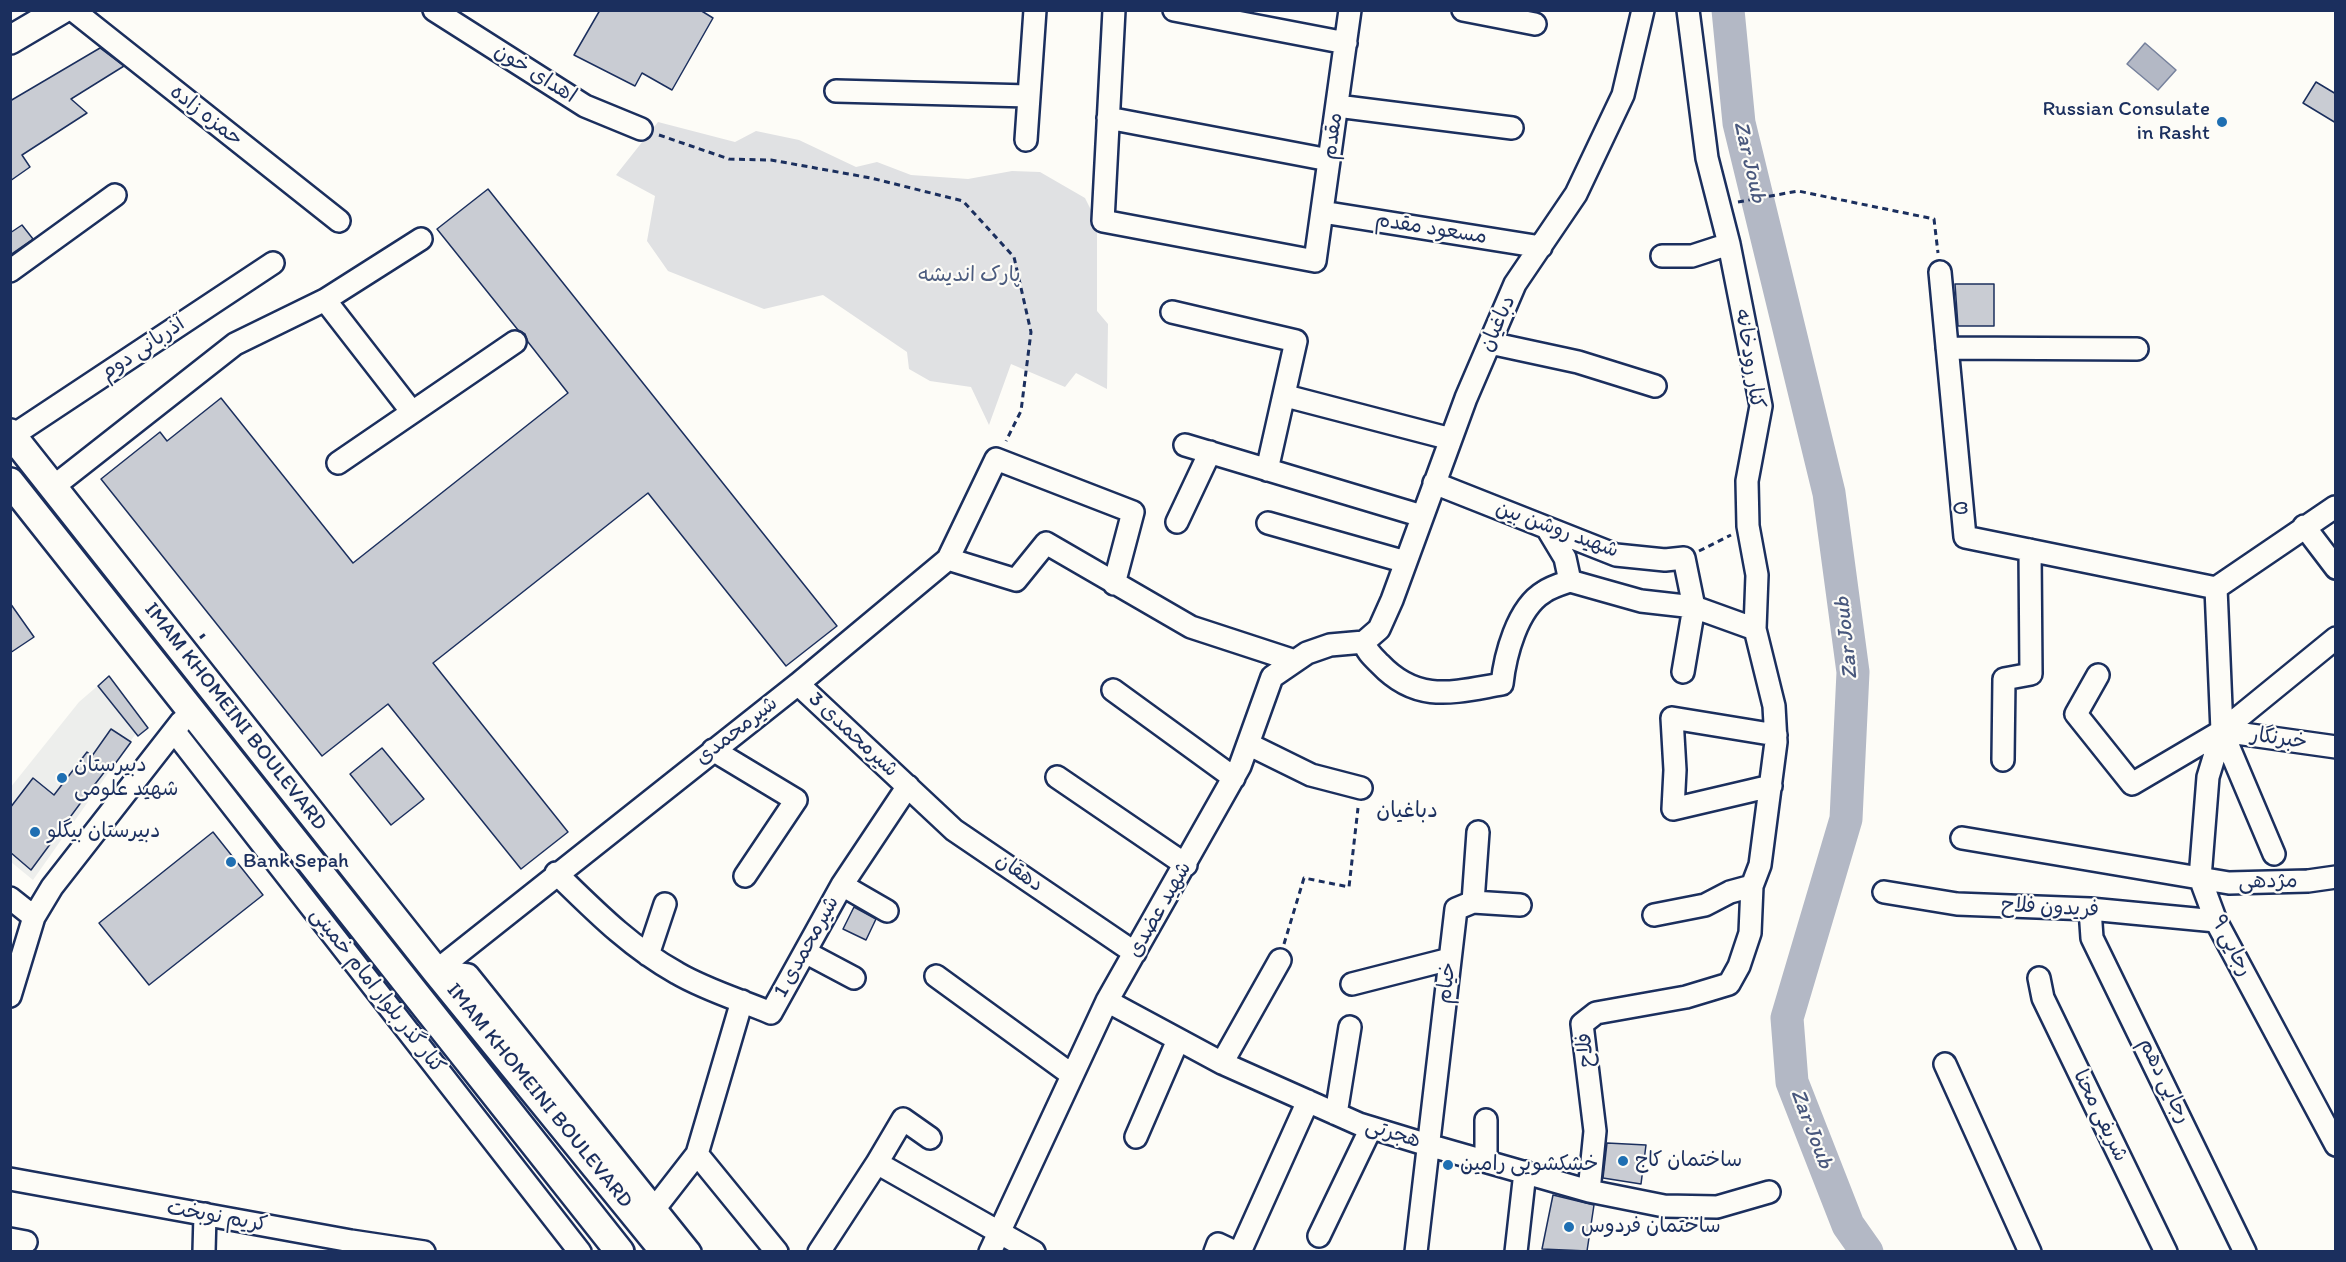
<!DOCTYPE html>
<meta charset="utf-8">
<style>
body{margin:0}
#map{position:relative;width:2346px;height:1262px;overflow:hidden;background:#fdfcf7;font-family:Itim,sans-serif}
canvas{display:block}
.frame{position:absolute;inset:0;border:12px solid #1b2f5e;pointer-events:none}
</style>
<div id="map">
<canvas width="2346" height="1262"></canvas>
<div class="frame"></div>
</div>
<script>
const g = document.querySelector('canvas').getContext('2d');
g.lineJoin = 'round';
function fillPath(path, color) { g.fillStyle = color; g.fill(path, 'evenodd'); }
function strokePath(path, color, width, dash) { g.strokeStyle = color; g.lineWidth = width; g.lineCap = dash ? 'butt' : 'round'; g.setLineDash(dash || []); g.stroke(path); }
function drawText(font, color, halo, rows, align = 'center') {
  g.font = font + ' Itim,"Playpen Sans Arabic",sans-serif'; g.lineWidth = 4.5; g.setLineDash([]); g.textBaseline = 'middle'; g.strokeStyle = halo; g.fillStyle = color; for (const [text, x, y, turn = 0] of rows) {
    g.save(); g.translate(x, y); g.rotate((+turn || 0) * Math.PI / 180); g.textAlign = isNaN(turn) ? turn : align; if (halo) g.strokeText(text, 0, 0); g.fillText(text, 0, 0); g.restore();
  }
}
fillPath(new Path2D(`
 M109,676L144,722L33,880L11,862L10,788L79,702Z`), '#edeeec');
fillPath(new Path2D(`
 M658,122L735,142L756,131L799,140L856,167L877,162L911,175L968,179L1012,171L1040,172L1085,198L1094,216L1097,232V311L1108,324L1107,389L1076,373L1065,387L1011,364L989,425L971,387L930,381L909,369L907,352L823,295L764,309L668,271L647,241L655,196L616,175Z`), '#e0e1e3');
const water = new Path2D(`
 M2145,43L2176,70L2158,90L2127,64Z`);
fillPath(water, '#b3b8c5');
strokePath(water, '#76819c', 1.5);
strokePath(new Path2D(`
 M1728,10L1739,123L1829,493L1853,672L1846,819L1787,1018L1792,1082L1848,1225L1867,1252`), '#b3b8c5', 33);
const building = new Path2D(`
 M600,10H700L713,18L672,90L642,73L635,86L574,55Z
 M100,48L124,66L71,99L87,113L22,155L30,167L10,181V101Z
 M2316,82L2336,94V123L2303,103Z
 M488,189L837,626L786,666L648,493L433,663L568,832L521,869L388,704L322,756L101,479L160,432L167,441L221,398L353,563L568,393L528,342L525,334L518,330L437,229Z
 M22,225L33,239L10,255V233Z
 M1955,284H1994V326H1958Z
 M10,603L34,637L10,653Z
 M109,676L148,728L138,736L98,686Z
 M111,729L131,742L112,768L109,766L82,801L31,870L10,852V808L33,778L54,795L87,752L92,756Z
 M382,748L424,799L391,825L350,774Z
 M213,832L263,895L149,985L99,923Z
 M854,907L876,919L866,940L843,929Z
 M1607,1143L1646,1145L1641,1184L1603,1178Z
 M1553,1195L1594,1205L1587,1251L1542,1249Z`);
fillPath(building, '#c9ccd3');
strokePath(building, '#1b2f5e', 1.5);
const minor = new Path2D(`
 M73,10L339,221
 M434,10L585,106L641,129
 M1114,10L1103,221L1315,261L1350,10
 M1174,10L1346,43
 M1463,10L1535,24
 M836,91L1029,96
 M1337,106L1512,128
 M1108,118L1329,160
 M1026,140L1035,10
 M1322,212L1541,247
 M1662,256H1692L1729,244
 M10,271L115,195
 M1940,272L1965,537L2216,588L2335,507
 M325,300L421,239
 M1172,312L1296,341L1267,470
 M1490,343L1578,362L1655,386
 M1947,348L2137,349
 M1286,396L1451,439
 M12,436L273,263
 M1185,445L1422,516
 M338,463L515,342
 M1434,483L1616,555L1665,560L1684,558L1694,607L1683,672
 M53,487L235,344L325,300L412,412
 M1177,522L1210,452
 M1268,523L1406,562
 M2304,526L2336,568
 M1547,528L1565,558L1570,581
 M948,559L1016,580L1046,543L1191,627L1295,661
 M1570,581L1641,601L1694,607L1755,629
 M2216,588L2222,731L2208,777L2200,878L2216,921L2336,1145
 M1364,642L1379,629L1392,600L1466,398L1515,284L1576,194L1623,95L1643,10
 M1364,642C1366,651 1373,657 1380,664C1418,704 1454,692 1502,684C1505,656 1517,608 1544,592C1551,587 1561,584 1570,581
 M2098,675L2076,714L2132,784L2222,731L2336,638
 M798,684L954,830L1135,953
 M1113,690L1234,778
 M174,731L580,1252
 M2222,731L2274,854
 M2222,731L2336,747
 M1248,744L1311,775L1361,788
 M713,750L796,800L745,876
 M2003,760L2004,679L2031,674L2030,550
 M1057,777L1186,865
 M1771,786L1673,809L1675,770L1672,718L1776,735
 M1962,838L2229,883L2308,881L2336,877
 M556,873C594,910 630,947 677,973C706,990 740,1000 771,1013L842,885L908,786
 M842,885L887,911
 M1884,892L1957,904L2090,909L2216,921
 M10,898L34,917
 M1473,902L1520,905
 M2090,909L2092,938L2245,1252
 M1654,915L1705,905L1730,892L1752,886
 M805,952L854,978
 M648,955L665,904
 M436,971L798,684L948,559L996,459L1133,512L1114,584
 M436,971L468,975L690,1252
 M936,976L1072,1075
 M2039,978L2043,998L2166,1252
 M1352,984L1450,959
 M10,996L34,917L52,887L181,722
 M1107,1001L1222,1063L1359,1124L1428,1145L1589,1191L1664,1206L1717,1207L1769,1192
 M1222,1063L1280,960
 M1945,1064L2030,1252
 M1336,1114L1350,1027
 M1486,1120V1161
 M1136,1137L1178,1040
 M697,1154L777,1252
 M877,1163L903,1119L930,1138
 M10,1179L351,1241L424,1252
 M1589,1191L1595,1131L1582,1024L1596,1013L1686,997L1729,984L1739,966L1750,933L1752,886L1760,865L1776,742L1774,706L1755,629L1757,575L1748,526L1747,481L1761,406L1729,244L1707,158L1688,10
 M655,1208L697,1154L742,1001
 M1319,1236L1371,1128
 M10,1239L26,1242
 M204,1252L205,1214
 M819,1252L877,1163L1034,1252
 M990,1252L1107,1001L1240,766L1272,677L1307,653L1330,645L1364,642
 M1215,1252L1218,1244L1235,1252
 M1240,1252L1308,1101
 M1416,1252L1456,909L1473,902L1478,832
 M1516,1252L1525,1172`);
const major = new Path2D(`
 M10,40L61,10
 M10,433L436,971L665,1252
 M10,482L620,1252`);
strokePath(minor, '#1b2f5e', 26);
strokePath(major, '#1b2f5e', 32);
strokePath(new Path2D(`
 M659,135L729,159L771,160L871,178L963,201L1014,257L1031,332L1021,411L1006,441
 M1738,202L1798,191L1934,219L1938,253
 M1699,551L1731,535
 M200,638L208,632
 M1284,944L1304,878L1349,887L1358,808`), '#1b2f5e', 3, [6, 4.5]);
strokePath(minor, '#fdfcf7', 21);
strokePath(major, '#fdfcf7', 27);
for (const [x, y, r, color] of [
 [2222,122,6,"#1f6fb2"],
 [62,778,6,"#1f6fb2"],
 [35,832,6,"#1f6fb2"],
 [231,862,6,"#1f6fb2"],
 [1623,1161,6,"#1f6fb2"],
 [1448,1165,6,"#1f6fb2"],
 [1569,1227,6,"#1f6fb2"]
]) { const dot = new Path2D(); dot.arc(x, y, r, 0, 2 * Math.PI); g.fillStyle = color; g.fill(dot); strokePath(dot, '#fdfcf7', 2); }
drawText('21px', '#1b2f5e', '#fdfcf7', [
 ["اهدای خون",535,74,32],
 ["حمزه زاده",206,116,38],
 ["مقدم",1333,136,-82],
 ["مسعود مقدم",1431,229,9],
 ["دباغیان",1498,324,-66],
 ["آذربانی دوم",143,349,-34],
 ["کنار رودخانه",1749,359,81],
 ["۵",1962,508,-95],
 ["شهید روشن بین",1557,530,20],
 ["IMAM KHOMEINI BOULEVARD",235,717,52],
 ["شیرمحمدی",737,731,-38],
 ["شیرمحمدی 3",853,735,43],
 ["خبرنگار",2279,739,8],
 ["دهقان",1019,873,34],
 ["مژدهی",2268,882,-1],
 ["فریدون فلاح",2050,908,3],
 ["شهید عضدی",1160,910,-60],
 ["رجایی ۹",2231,946,63],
 ["شیرمحمدی 1",807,947,-61],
 ["خیام",1447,983,-83],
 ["کنار گذر بلوار امام خمینی",377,991,52],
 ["فلاح",1586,1050,-93],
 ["رجایی دهم",2164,1081,64],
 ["IMAM KHOMEINI BOULEVARD",539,1096,51],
 ["شریفی محنا",2100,1116,64],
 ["هجرتی",1393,1134,17],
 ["کریم نوبخت",217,1217,10]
]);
drawText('21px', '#1b2f5e', '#fdfcf7', [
 ["Russian Consulate",2210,110,"right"],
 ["in Rasht",2210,134,"right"],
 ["دبیرستان",74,766],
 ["شهید علومی",74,790],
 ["دبیرستان بیگلو",47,832],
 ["Bank Sepah",243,862],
 ["ساختمان کاج",1635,1161],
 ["خشکشویی رامین",1460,1165],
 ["ساختمان فردوس",1581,1227]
], 'left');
drawText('21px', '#4c5c7f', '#fdfcf7', [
 ["پارک اندیشه",969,276]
]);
drawText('italic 22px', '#49587d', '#fdfcf7', [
 ["Zar Joub",1749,162,77],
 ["Zar Joub",1847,638,-96],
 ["Zar Joub",1811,1129,69]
]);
drawText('22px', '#1b2f5e', '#fdfcf7', [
 ["دباغیان",1407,811]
]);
</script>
